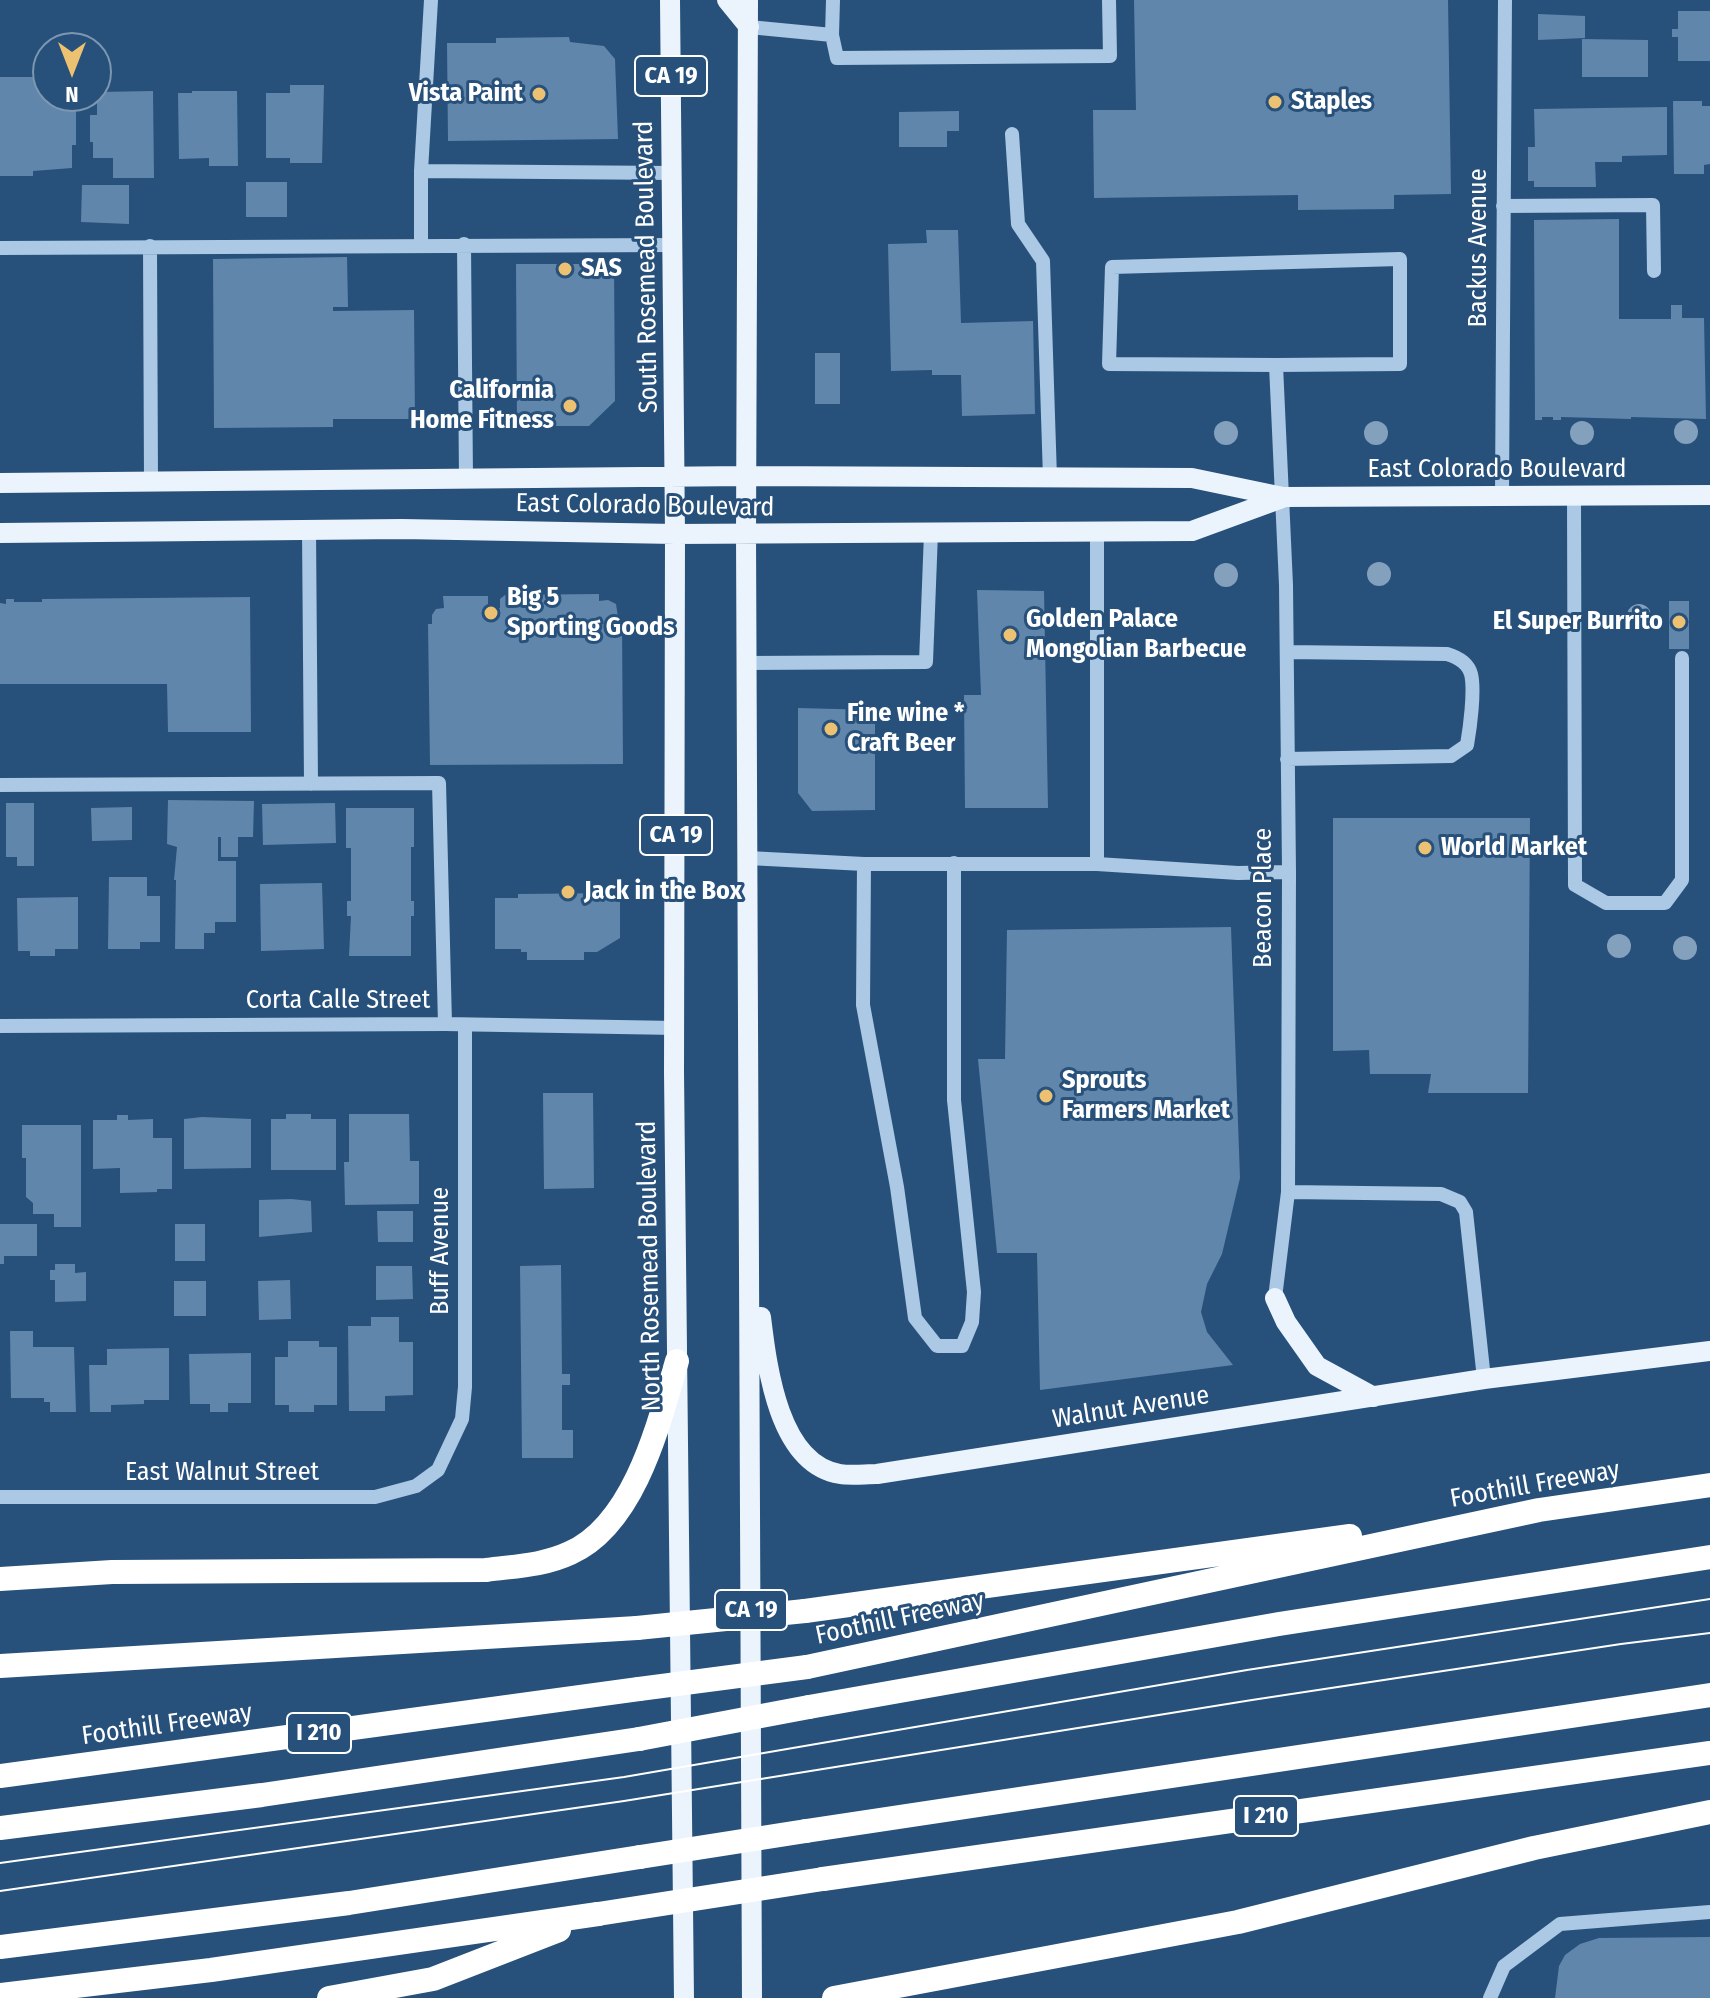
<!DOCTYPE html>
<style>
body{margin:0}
#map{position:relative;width:1710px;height:1998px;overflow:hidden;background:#27517b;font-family:"Fira Sans Condensed",sans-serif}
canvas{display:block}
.north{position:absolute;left:32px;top:32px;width:80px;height:80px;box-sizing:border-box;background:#27517b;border:2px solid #7d97b0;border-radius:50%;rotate:180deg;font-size:22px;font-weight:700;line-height:32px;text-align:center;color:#fff}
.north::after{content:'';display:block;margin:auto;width:28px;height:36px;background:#ecc171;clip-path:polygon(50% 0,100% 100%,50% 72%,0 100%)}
</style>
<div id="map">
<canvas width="1710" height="1998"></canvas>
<div class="north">N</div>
</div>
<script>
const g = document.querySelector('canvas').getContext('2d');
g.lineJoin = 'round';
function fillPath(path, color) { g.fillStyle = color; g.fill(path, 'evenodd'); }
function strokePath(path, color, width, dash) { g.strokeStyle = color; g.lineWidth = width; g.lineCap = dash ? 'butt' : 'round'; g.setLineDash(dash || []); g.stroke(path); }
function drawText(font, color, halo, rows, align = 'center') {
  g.font = font + ' "Fira Sans Condensed",sans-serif'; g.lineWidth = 6; g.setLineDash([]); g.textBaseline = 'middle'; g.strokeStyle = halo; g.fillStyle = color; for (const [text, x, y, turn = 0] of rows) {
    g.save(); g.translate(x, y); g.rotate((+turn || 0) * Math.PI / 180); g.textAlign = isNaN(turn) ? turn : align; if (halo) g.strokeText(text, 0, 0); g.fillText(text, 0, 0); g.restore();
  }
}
fillPath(new Path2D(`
 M1134,0H1448L1451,194L1394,195V209L1298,210V195L1094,198L1093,110H1136Z
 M1678,11H1710V61H1678V37H1672V29H1678Z
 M1538,14L1585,16V38L1538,40Z
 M569,37L570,42L604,46L615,59L618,139L448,141L447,43H496V38Z
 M1582,39L1648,40V77H1582Z
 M0,77H48V96H57V99L76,98V145H72V168L33,171V176H0Z
 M290,85H324L322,163H290V158H266V93H290Z
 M153,91L154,178H113V158H93V142H90V115H97V92Z
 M192,91H237L238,166H209V158L179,159L178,93H192Z
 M1673,101H1702V106H1710V164L1704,165V174H1674Z
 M1667,107V155L1622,156V162H1595L1596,187H1534V181H1528V147H1535L1534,109Z
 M959,111V131H947V147H899V112Z
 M246,182H287V217H246Z
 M82,185H129V224L81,222Z
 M1619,219V319H1671V305H1682V318H1704L1706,419L1631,417V419L1561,417V420H1553V417H1542V420H1535L1534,220Z
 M926,230H958L961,323L1033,321L1035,414L962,416L961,375H932V370L891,371L888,244L927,243Z
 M347,257L348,307H333V311L414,310L415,419H333V427L214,428L213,259Z
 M516,264H614L615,401L589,426H517Z
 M815,353H840V404H815Z
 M977,590L1044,591L1048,808H965L964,695H981Z
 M599,594V601L608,600L616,604L619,624H622L623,764L430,765L428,624H432V615L436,609L444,608L443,596H488V608H500V599L505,595Z
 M250,597L251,732H168L167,684H0V603L6,604V599H14V602H42V599Z
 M1669,601H1689V649H1669Z
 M798,708L875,710V810L812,811L798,793Z
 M168,800L254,801L253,837H238V857H221V837H218V861H236V922H215V933H204V949H175L176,880H174L177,847L167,844Z
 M6,803H34V866H17V857H6Z
 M335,803L336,843L263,845L262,804Z
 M132,807V840L92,841L91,808Z
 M346,808H414V847H411V901H414V916H411V956H349L351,916H347V901H351V848H346Z
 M1333,818H1530L1528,1093H1428L1431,1074H1370L1369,1050L1333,1051Z
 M109,877H147V896H160V942H140V949H108Z
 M322,883L324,949L261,951L260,884Z
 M620,893V938L597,952H584V960H527V952H521V949H495V898H518V894Z
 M78,897V949H55V956H30V951H18L17,898Z
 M1231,927L1240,1178L1222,1254L1207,1284L1201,1312L1207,1332L1233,1365L1040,1390L1037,1253H997L978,1059H1005L1007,930Z
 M543,1093H593L594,1188L544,1189Z
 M286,1114H311V1119H336V1170H271V1119H286Z
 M349,1114H409L410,1161H419V1204L345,1205L344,1162H349Z
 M117,1115H128V1120L153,1119V1138H172V1189H157V1192L120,1193V1168L93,1169V1120H117Z
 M202,1117L251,1119V1168L184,1169V1119Z
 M22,1125H81V1227H54V1214H33V1203L26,1197V1158H22Z
 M291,1199L311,1201L312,1232L259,1237V1200Z
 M377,1211H413V1242H378Z
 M0,1224H37V1256H4V1264H0Z
 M175,1224H205V1261H175Z
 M55,1264H75V1273L86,1272V1301L55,1302V1280H50V1270H55Z
 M561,1265L562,1374H570V1385H562V1430H573V1458H522L520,1266Z
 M376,1266H412L413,1299L376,1300Z
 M290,1280L291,1319L259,1320L258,1281Z
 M174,1281H206V1316H174Z
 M371,1317H399V1342H413V1395L385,1396V1411H349L348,1326H371Z
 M10,1331H33V1347H74L76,1412H50V1402H44V1398H11Z
 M288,1341H319V1347H337V1405H314V1412H289V1405H275V1357H288Z
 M169,1348V1400H144V1404L111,1405V1412H90L89,1365H107V1349Z
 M251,1353V1403H228V1412H210V1404H190L189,1354Z
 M1710,1937V1998H1555L1559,1966L1565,1955L1580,1944L1599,1938Z`), '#6086ac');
strokePath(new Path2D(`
 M749,27L832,35L833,0
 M832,35L837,58L1110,56L1109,0
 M1012,134L1018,224L1043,261L1050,478
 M421,171L672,173
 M1503,206L1653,205L1654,271
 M421,244V171L431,0
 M464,244L466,479
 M150,246L151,482
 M0,248L673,245
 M1502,495L1505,0
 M1574,496L1575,885L1606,903H1665L1682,880V658
 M309,530L311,784
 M1287,652L1447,654C1457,657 1468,663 1471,674C1475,690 1470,728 1467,745L1451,756L1287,759
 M746,663L926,662L931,533
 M0,785L439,783L445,1024
 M748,858L864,864H1097L1238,873L1289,872
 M864,864L863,1005L897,1187L915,1318L937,1346H962L972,1322L974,1292L954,1100V863
 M1097,864V532
 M0,1026L445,1024L676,1028
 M1288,1192L1441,1194L1460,1202L1466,1212L1484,1379
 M1275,1298L1288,1192L1289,872L1286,585L1276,365L1109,364L1112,267L1400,259V364L1276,365
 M0,1497H375L416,1486L438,1470L462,1419L465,1387V1026
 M1490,1998L1504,1966L1560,1924L1710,1912`), '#abc8e4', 14);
strokePath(new Path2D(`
 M670,0L675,534L674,1072L684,1998
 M727,0L749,27
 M748,0L746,534L752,1998
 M0,483L748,476L1192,478L1283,497L1710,495
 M0,533L402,529L675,534L1192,531L1282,498
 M1275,1298L1286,1322L1317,1366L1374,1397
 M761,1317C767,1366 778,1464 840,1474C852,1476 865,1474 877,1474L1484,1379L1710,1351`), '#ebf3fc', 20);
strokePath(new Path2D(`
 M0,1579L112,1572L486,1570C514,1566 542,1566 570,1553C635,1524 659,1423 677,1361
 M805,1611L1350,1536
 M0,1666L637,1628
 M807,1667L1539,1510L1710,1485
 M809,1707L1279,1624L1710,1557
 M0,1776L639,1689
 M0,1828L262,1795L639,1739
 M806,1831L1710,1695
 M823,1879L1710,1753
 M0,1947L349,1903L640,1857
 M0,1995L211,1970L598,1914
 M329,1998L433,1979L559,1930
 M834,1998L1238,1922L1534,1848L1710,1812`), '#fff', 24);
strokePath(new Path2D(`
 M0,1863L624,1777L1247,1670L1710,1599
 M0,1891L624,1801L1252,1700L1621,1644L1710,1633`), '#fff', 2);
strokePath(new Path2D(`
 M637,1628L805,1611
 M639,1689L807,1667
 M639,1739L809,1707
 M640,1857L806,1831
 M598,1914L823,1879`), '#fff', 24);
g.fillStyle = '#83a0bd';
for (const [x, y] of [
 [1686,432],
 [1226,433],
 [1376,433],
 [1582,433],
 [1379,574],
 [1226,575],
 [1639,616],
 [1619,946],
 [1685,948]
]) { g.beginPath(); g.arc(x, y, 12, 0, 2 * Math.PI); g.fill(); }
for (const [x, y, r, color] of [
 [539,94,8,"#ecc171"],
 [1275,102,8,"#ecc171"],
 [565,269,8,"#ecc171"],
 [570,406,8,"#ecc171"],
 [491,613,8,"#ecc171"],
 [1679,622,8,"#ecc171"],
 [1010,635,8,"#ecc171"],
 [831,729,8,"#ecc171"],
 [1425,848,8,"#ecc171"],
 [568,892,8,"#ecc171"],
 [1046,1096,8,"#ecc171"]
]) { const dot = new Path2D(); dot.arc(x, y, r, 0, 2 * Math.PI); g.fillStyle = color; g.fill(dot); strokePath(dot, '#27517b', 3); }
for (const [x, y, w] of [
 [671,76,72],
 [676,835,72],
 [751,1610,72],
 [319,1733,64],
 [1266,1816,64]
]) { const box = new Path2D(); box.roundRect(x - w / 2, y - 20, w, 40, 6); g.fillStyle = '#27517b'; g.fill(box); strokePath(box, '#fff', 2); }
drawText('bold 24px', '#fff', null, [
 ["CA 19",671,76],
 ["CA 19",676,835],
 ["CA 19",751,1610],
 ["I 210",319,1733],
 ["I 210",1266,1816]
]);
drawText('bold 26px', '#fff', '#27517b', [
 ["Vista Paint",523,94,"right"],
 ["Staples",1291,102],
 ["SAS",581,269],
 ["California",554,391,"right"],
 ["Home Fitness",554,421,"right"],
 ["Big 5",507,598],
 ["Sporting Goods",507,628],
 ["Golden Palace",1026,620],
 ["Mongolian Barbecue",1026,650],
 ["El Super Burrito",1663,622,"right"],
 ["Fine wine *",847,714],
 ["Craft Beer",847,744],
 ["World Market",1441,848],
 ["Jack in the Box",584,892],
 ["Sprouts",1062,1081],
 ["Farmers Market",1062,1111]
], 'left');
drawText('26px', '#fff', '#27517b', [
 ["Backus Avenue",1479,248,-90],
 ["South Rosemead Boulevard",647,267,-91],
 ["East Colorado Boulevard",1497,470],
 ["East Colorado Boulevard",645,506,1],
 ["Beacon Place",1264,898,-90],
 ["Corta Calle Street",338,1001],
 ["Buff Avenue",441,1251,-90],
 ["North Rosemead Boulevard",650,1266,-91],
 ["Walnut Avenue",1131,1408,-9],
 ["East Walnut Street",222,1473],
 ["Foothill Freeway",1535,1485,-10],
 ["Foothill Freeway",900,1619,-12],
 ["Foothill Freeway",167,1725,-8]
]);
</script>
